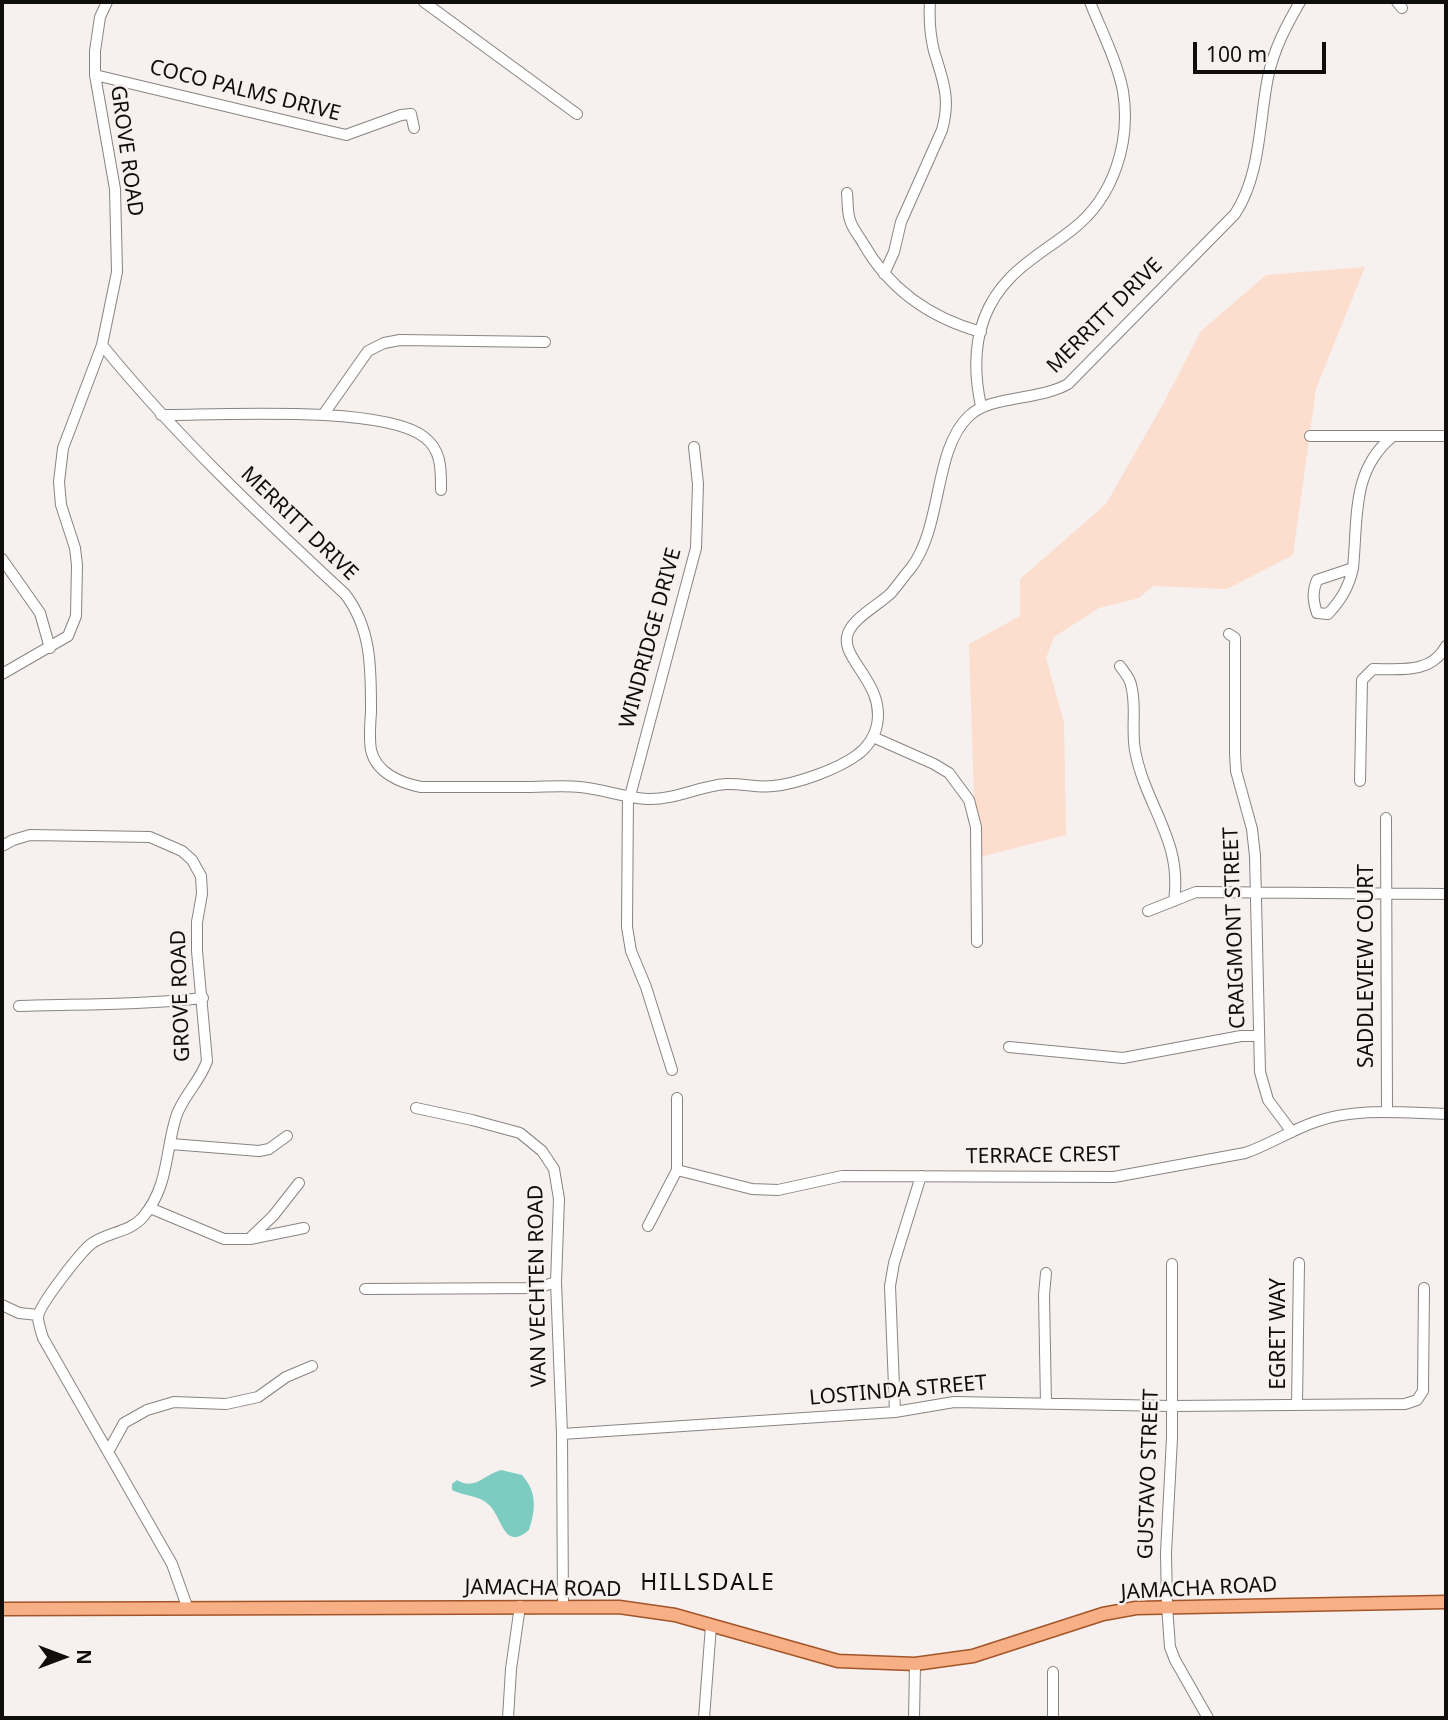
<!DOCTYPE html>
<style>
body{margin:0}
#map{position:relative;width:1448px;height:1720px;overflow:hidden;background:#f6f1ee;font-family:"Noto Sans",sans-serif}
canvas{display:block}
.frame{position:absolute;inset:0;border:4px solid #100e0d;pointer-events:none}
.north{position:absolute;left:28px;top:1622px;width:70px;height:70px;-webkit-text-stroke:5px #f6f1ee;paint-order:stroke;rotate:90deg;font-size:19px;font-weight:700;line-height:28px;text-align:center;color:#100e0d}
.north::after{content:'';display:block;margin:auto;width:24px;height:32px;background:#100e0d;clip-path:polygon(50% 0,100% 100%,50% 72%,0 100%)}
.scale{position:absolute;left:1193px;top:42px;width:133px;height:32px;box-sizing:border-box;border:4px solid #100e0d;border-top:0;padding-left:9px;font-size:21px;line-height:24px;white-space:nowrap;color:#100e0d;-webkit-text-stroke:5px #f6f1ee;paint-order:stroke}
</style>
<div id="map">
<canvas width="1448" height="1720"></canvas>
<div class="frame"></div>
<div class="north">N</div>
<div class="scale">100 m</div>
</div>
<script>
const g = document.querySelector('canvas').getContext('2d');
g.lineJoin = 'round';
function fillPath(path, color) { g.fillStyle = color; g.fill(path, 'evenodd'); }
function strokePath(path, color, width, dash) { g.strokeStyle = color; g.lineWidth = width; g.lineCap = dash ? 'butt' : 'round'; g.setLineDash(dash || []); g.stroke(path); }
function drawText(font, color, halo, rows, align = 'center') {
  g.font = font + ' "Noto Sans",sans-serif'; g.lineWidth = 5; g.setLineDash([]); g.textBaseline = 'middle'; g.strokeStyle = halo; g.fillStyle = color; for (const [text, x, y, turn = 0] of rows) {
    g.save(); g.translate(x, y); g.rotate((+turn || 0) * Math.PI / 180); g.textAlign = isNaN(turn) ? turn : align; if (halo) g.strokeText(text, 0, 0); g.fillText(text, 0, 0); g.restore();
  }
}
fillPath(new Path2D(`
 M1365,267L1316,389L1293,555L1227,589L1153,586L1139,598L1099,608L1054,637L1046,658L1064,723L1066,835L976,858L969,644L1020,616V579L1106,504L1162,406L1201,331L1266,275Z`), '#fcddce');
fillPath(new Path2D(`
 M501,1470L522,1475C537,1492 536,1509 529,1530C503,1552 503,1517 488,1504C478,1495 464,1496 452,1490V1484L457,1480C475,1491 483,1475 501,1470Z`), '#7cccc1');
const minor = new Path2D(`
 M424,2L577,114
 M1397,2L1402,8
 M95,75L346,135L401,115L411,114L414,128
 M847,193C848,201 847,212 850,220C852,228 859,236 863,243C889,289 931,318 981,332
 M884,274L894,252L901,222L942,130C951,98 943,81 934,51C930,35 929,18 930,2
 M102,345C176,436 260,515 345,594C372,629 371,670 371,712C370,725 369,738 371,750C376,773 401,783 421,787C456,787 491,787 527,787C544,787 563,785 580,787C603,789 625,798 648,799C675,800 699,786 726,784C741,783 758,788 773,786C797,784 838,769 857,755C867,748 875,736 877,725C885,684 843,661 847,637C849,620 879,605 891,593C898,585 904,576 911,568C943,526 933,450 969,416C991,395 1038,401 1068,384L1235,214C1261,175 1259,121 1268,77C1274,49 1286,26 1300,2
 M981,406C971,360 975,314 1010,278C1028,259 1052,246 1073,229C1114,197 1131,142 1123,91C1117,61 1101,30 1090,2
 M161,415C218,415 383,405 424,437C442,450 441,470 441,490
 M323,415L368,351L384,343L400,340L545,342
 M1310,436H1446
 M2,559L40,613L50,648
 M1353,568C1349,587 1341,600 1328,614L1317,613C1313,601 1312,592 1317,580L1353,568C1358,518 1351,470 1393,436
 M1229,634L1235,638V754L1236,771L1252,829L1255,856L1260,1072L1268,1100L1292,1132
 M1120,666C1124,672 1130,678 1131,685C1137,705 1131,729 1135,750C1145,806 1183,840 1174,901
 M2,674L68,636L76,616L77,565L75,548L61,505L59,482L63,448L102,345L117,272L115,189L95,75V51L100,17L107,2
 M873,737L934,764L949,773L969,800L976,827L977,942
 M1360,781L1362,680L1373,669C1401,669 1431,674 1446,646
 M628,795L627,927L631,951L646,987L672,1070
 M630,796L696,548L698,484L694,447
 M1386,818L1387,1112
 M2,846L13,840L30,835L150,837L182,851L192,860L201,876L202,894L197,922V951L207,1061C200,1082 182,1097 176,1117C165,1152 169,1186 143,1217C129,1233 107,1232 91,1244C81,1252 39,1305 38,1317C38,1323 41,1331 43,1338L172,1564L188,1609
 M1148,911L1196,892L1446,894
 M19,1006C80,1004 142,1005 203,998
 M1009,1047L1123,1058L1241,1036H1259
 M416,1108L472,1120L520,1133L542,1151L554,1169L559,1199L556,1282L562,1434L563,1607
 M171,1144L259,1151L269,1149L287,1136
 M677,1170L752,1189L778,1190L842,1176L1114,1177L1245,1153C1269,1145 1291,1130 1315,1122C1357,1107 1403,1113 1446,1114
 M150,1208L224,1239H250L304,1228
 M648,1226L677,1170V1098
 M250,1238L273,1216L299,1183
 M1172,1264V1438L1166,1553L1167,1606L1170,1647L1175,1660L1208,1718
 M1046,1273L1044,1295L1046,1404
 M365,1289L537,1288L556,1282
 M2,1305L19,1313L38,1315
 M1297,1405L1299,1263
 M895,1412L890,1286L894,1263L921,1176
 M562,1434L895,1412L954,1402L1172,1406L1405,1404L1417,1400L1423,1391L1424,1288
 M109,1450L124,1423L147,1410L174,1402L226,1404L258,1397L286,1377L312,1366
 M508,1718L511,1669L520,1606
 M704,1718L711,1626
 M914,1718L915,1664
 M1053,1718V1672`);
const major = new Path2D(`
 M2,1609L619,1607L675,1615L838,1661L915,1664L973,1656L1103,1614L1136,1608L1446,1602`);
strokePath(minor, '#888481', 12);
strokePath(major, '#a35428', 15);
strokePath(minor, '#fff', 10);
strokePath(major, '#f7af86', 12);
drawText('21px', '#100e0d', '#f6f1ee', [
 ["COCO PALMS DRIVE",245,91,14],
 ["GROVE ROAD",126,151,82],
 ["MERRITT DRIVE",1105,316,-45],
 ["MERRITT DRIVE",299,524,44],
 ["WINDRIDGE DRIVE",651,638,-75],
 ["CRAIGMONT STREET",1235,928,-92],
 ["SADDLEVIEW COURT",1367,966,-90],
 ["GROVE ROAD",181,996,-92],
 ["TERRACE CREST",1043,1156,-1],
 ["VAN VECHTEN ROAD",538,1286,-91],
 ["EGRET WAY",1279,1334,-90],
 ["LOSTINDA STREET",898,1391,-5],
 ["GUSTAVO STREET",1149,1474,-88],
 ["JAMACHA ROAD",543,1589,1],
 ["JAMACHA ROAD",1199,1589,-3]
]);
g.letterSpacing = '2px';
drawText('23px', '#100e0d', '#f6f1ee', [
 ["HILLSDALE",708,1583]
]);
g.letterSpacing = '0px';
</script>
